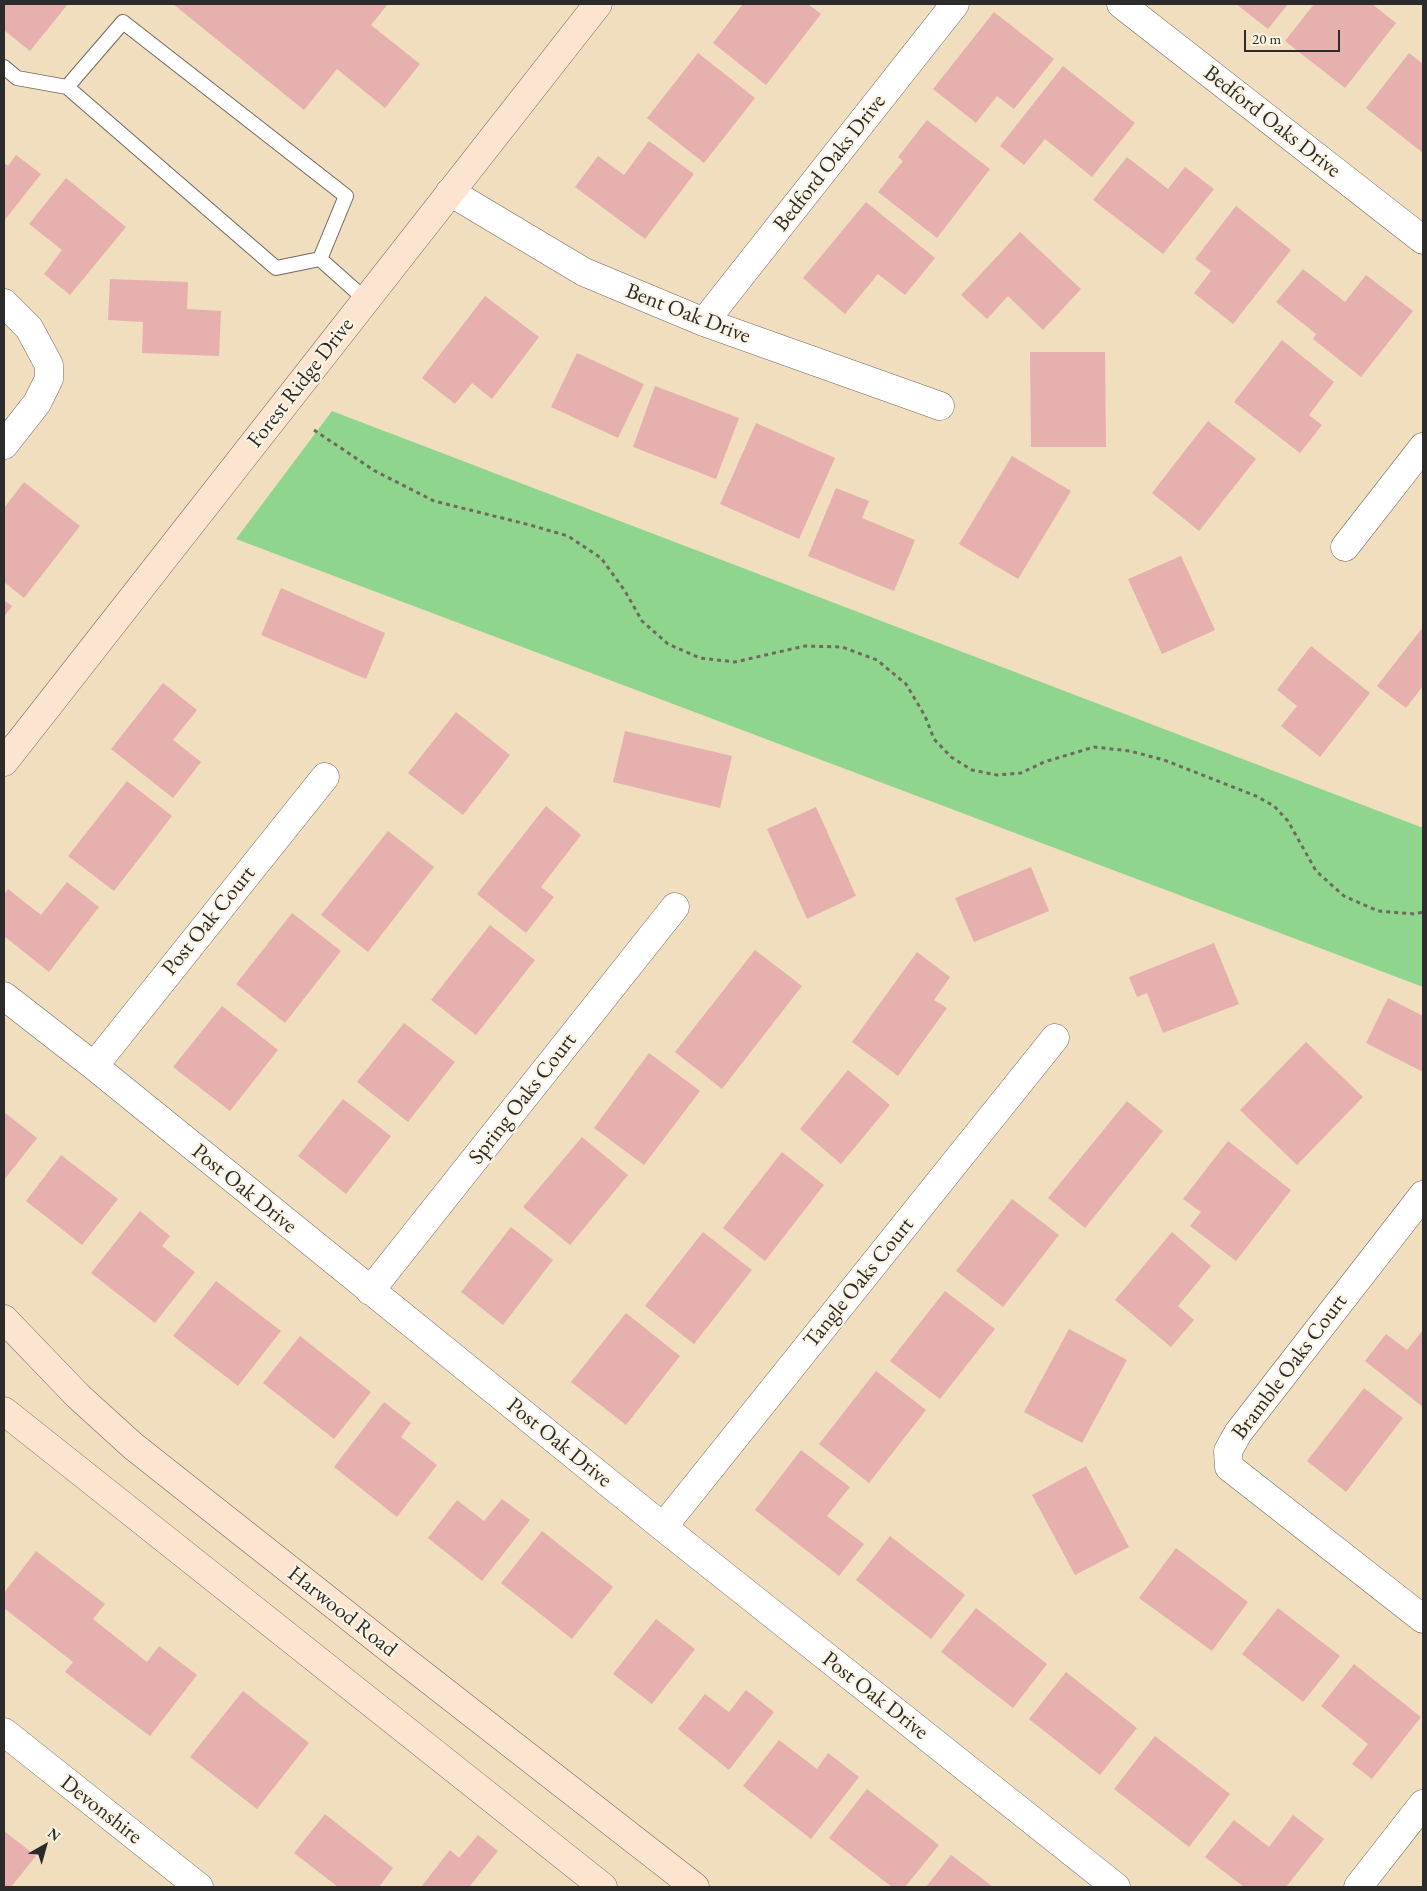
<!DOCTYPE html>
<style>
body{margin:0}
#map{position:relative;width:1427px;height:1891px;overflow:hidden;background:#f0debe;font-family:"EB Garamond",serif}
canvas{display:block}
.frame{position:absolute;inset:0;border:5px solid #2b2b2b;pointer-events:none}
.north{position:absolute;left:20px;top:1821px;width:50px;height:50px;-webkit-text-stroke:4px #fcf5e5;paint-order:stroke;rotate:38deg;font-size:14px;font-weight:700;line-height:20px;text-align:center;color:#2b2b2b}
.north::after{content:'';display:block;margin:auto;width:18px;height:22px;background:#2b2b2b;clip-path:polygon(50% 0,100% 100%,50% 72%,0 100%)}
.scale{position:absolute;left:1244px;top:30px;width:96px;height:22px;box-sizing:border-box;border:2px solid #2b2b2b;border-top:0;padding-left:6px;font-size:15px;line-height:18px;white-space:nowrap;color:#2b2b2b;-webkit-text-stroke:4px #fcf5e5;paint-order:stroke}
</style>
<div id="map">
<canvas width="1427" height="1891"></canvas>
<div class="frame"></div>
<div class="north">N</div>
<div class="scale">20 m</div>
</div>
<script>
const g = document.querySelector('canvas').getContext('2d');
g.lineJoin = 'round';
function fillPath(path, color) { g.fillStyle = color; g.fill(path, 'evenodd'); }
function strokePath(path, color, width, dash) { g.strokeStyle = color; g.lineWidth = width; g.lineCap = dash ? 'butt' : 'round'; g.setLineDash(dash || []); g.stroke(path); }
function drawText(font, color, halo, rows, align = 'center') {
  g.font = font + ' "EB Garamond",serif'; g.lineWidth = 4.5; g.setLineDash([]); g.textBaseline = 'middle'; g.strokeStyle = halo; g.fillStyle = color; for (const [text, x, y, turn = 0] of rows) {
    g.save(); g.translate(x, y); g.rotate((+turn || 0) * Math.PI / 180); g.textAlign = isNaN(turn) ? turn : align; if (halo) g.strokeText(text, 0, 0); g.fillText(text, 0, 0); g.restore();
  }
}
fillPath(new Path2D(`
 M332,411L1423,828V987L236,539Z`), '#90d58e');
fillPath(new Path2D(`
 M4,4H68L30,51L4,30Z
 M173,4H388L371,25L420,64L385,108L337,69L304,110Z
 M743,4H808L821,14L766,85L713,43Z
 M1236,4H1288L1268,29Z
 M1314,4H1372L1396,23L1345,88L1285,41Z
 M994,12L1054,59L1014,109L997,96L976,123L933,89Z
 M698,53L755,98L704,163L647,118Z
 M1409,53L1423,64V153L1366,108Z
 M1063,66L1135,123L1092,177L1045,139L1024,165L1000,146Z
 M927,120L990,169L937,238L878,192L903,161L898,157Z
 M649,141L694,174L645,239L575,187L598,156L624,175Z
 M16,155L41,174L4,221V163L8,166Z
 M1127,157L1168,189L1185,167L1214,189L1163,254L1093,200Z
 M66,178L126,227L70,295L44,274L62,250L29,224Z
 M866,202L935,258L905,295L878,274L845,314L803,278Z
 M1236,206L1291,250L1233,324L1194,293L1211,271L1195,259Z
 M1020,232L1081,289L1043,330L1008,296L987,319L961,295Z
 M1303,269L1345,302L1366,275L1413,311L1361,377L1313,339L1316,334L1276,302Z
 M110,279L188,282L187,309L221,311L219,356L142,353L143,322L108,320Z
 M485,296L539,337L492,399L472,383L455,404L422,378Z
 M1282,340L1334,382L1309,415L1322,425L1300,453L1234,402Z
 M1030,352H1105L1106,447H1031Z
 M577,353L644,384L618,438L551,407Z
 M655,386L739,418L716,479L633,447Z
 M1208,421L1256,459L1199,531L1152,493Z
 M756,423L835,458L799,539L720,504Z
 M1012,456L1071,491L1018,579L959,544Z
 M24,482L80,526L24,598L4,582V508Z
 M836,488L869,501L862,518L915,540L894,591L808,556Z
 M1181,556L1215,630L1162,654L1128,579Z
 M281,588L385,633L366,679L261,635Z
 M4,600L12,606L4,617Z
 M1423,627V686L1406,708L1377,686Z
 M1311,646L1370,693L1320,757L1281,726L1297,706L1277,690Z
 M163,683L197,710L173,740L201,762L173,798L111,749Z
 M456,712L510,755L463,815L408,773Z
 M625,731L732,756L720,808L613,782Z
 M127,781L172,816L114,891L68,856Z
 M546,806L581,835L541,887L554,897L526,933L477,894Z
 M816,807L856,896L807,919L767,829Z
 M388,831L434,867L368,952L321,915Z
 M1031,867L1049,911L974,942L955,898Z
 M67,882L99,907L49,972L4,936V895L8,889L41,915Z
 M292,913L341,951L285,1023L236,984Z
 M490,925L535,960L476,1035L431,1000Z
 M1214,943L1239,1004L1163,1033L1147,993L1137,997L1129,977Z
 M755,950L802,986L722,1089L675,1052Z
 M917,952L950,977L934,1000L947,1008L898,1076L852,1042Z
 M1388,998L1423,1016V1072L1366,1043Z
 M222,1006L278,1050L230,1111L173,1067Z
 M404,1023L455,1062L408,1122L357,1082Z
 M1306,1042L1363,1097L1297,1165L1240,1110Z
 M649,1053L700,1091L644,1165L594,1128Z
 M848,1070L890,1105L841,1164L800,1129Z
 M343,1099L391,1136L346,1194L298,1156Z
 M1127,1101L1163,1131L1085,1228L1048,1198Z
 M4,1112L37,1138L4,1180Z
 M582,1137L628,1175L570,1245L523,1207Z
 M1228,1141L1291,1190L1236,1261L1190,1226L1201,1212L1183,1199Z
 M782,1152L824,1185L765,1261L723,1228Z
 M61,1155L118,1199L82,1245L26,1201Z
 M1012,1199L1059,1235L1003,1307L956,1271Z
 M140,1211L170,1236L162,1246L195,1272L155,1323L91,1273Z
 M511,1227L553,1260L503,1325L461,1292Z
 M703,1232L752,1270L694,1344L645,1306Z
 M1172,1232L1211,1266L1178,1306L1194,1320L1171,1347L1115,1300Z
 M216,1281L281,1331L238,1386L173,1336Z
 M945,1291L995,1329L940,1399L890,1361Z
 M626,1313L680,1356L626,1425L571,1382Z
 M1069,1329L1127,1360L1082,1443L1024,1412Z
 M1423,1330V1407L1365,1361L1386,1334L1407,1350Z
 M300,1336L371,1392L334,1439L263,1383Z
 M876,1371L926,1410L869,1483L819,1444Z
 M1364,1388L1403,1418L1346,1492L1307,1461Z
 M384,1402L411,1423L401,1437L437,1465L397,1517L334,1467Z
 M801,1450L850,1487L827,1516L864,1544L839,1576L755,1510Z
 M1086,1466L1129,1547L1075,1575L1032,1495Z
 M502,1499L530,1520L482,1581L428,1538L457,1500L484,1521Z
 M542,1531L613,1587L572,1639L501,1583Z
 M890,1536L965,1595L931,1639L856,1580Z
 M1176,1548L1248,1602L1212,1651L1139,1598Z
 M36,1551L105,1604L93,1619L147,1662L159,1646L197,1675L150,1736L65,1672L73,1662L4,1608V1593Z
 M976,1608L1047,1664L1013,1708L941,1652Z
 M1278,1608L1340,1656L1303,1702L1242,1654Z
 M656,1619L695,1649L652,1704L613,1674Z
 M1354,1664L1421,1717L1372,1779L1352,1764L1368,1744L1321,1706Z
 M1066,1672L1137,1728L1100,1775L1029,1719Z
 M746,1690L774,1712L729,1770L678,1729L705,1694L729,1712Z
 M243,1691L309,1743L257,1809L190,1757Z
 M1155,1736L1230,1794L1189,1847L1114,1789Z
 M779,1740L817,1769L828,1753L859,1777L811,1839L743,1786Z
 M867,1789L939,1845L905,1887H892L829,1838Z
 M325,1814L393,1868L379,1887H338L294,1853Z
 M1293,1815L1324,1839L1286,1887H1244L1205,1857L1234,1820L1269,1847Z
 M4,1831L36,1856L11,1887H4Z
 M478,1835L498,1851L469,1887H421L450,1850L459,1858Z
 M951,1855L993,1887H926Z`), '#e6b0ae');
const lane = new Path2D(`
 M123,22L346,196L320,259L276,268L67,87Z
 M4,67L17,78L67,87
 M320,259L366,300`);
const street = new Path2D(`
 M1121,4L1423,240
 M450,192L584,272L704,322L940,406
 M4,303L29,328L49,365V379L37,403L4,445
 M704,322L955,4
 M1345,547L1423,447
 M4,996L94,1066L663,1527L1116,1887
 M94,1066L325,777
 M1423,1195L1238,1433L1228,1451L1229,1467L1423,1619
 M370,1291L675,907
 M663,1527L1055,1038
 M4,1732L199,1887
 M1358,1887L1423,1804`);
const secondary = new Path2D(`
 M4,762L598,4
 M4,1319L78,1396L133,1446L405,1661L695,1887
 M4,1411L603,1887`);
strokePath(lane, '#706a5e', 16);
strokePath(street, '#706a5e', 29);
strokePath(secondary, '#706a5e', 29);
strokePath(new Path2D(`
 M314,430L375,471L434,501L530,525L568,536L601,558L625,591L642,621L668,644L700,658L735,662L805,646L842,647L877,660L906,684L925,716L934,739L951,757L972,770L997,775L1021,773L1044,762L1094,747L1130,751L1164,760L1256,796L1274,806L1288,821L1316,871L1344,896L1378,911L1415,914L1423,912`), '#706a5e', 3, [4, 4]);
strokePath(lane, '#fff', 14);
strokePath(street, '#fff', 28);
strokePath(secondary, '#fde4d1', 28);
drawText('22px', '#2b2b2b', '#fcf5e5', [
 ["Bedford Oaks Drive",1272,122,38],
 ["Bedford Oaks Drive",830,163,-52],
 ["Bent Oak Drive",688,314,21],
 ["Forest Ridge Drive",301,383,-52],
 ["Post Oak Court",209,921,-51],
 ["Spring Oaks Court",523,1099,-52],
 ["Post Oak Drive",244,1189,39],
 ["Tangle Oaks Court",859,1283,-51],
 ["Bramble Oaks Court",1290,1367,-53],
 ["Post Oak Drive",559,1443,39],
 ["Harwood Road",342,1612,38],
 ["Post Oak Drive",875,1696,38],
 ["Devonshire",101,1810,38]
]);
</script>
